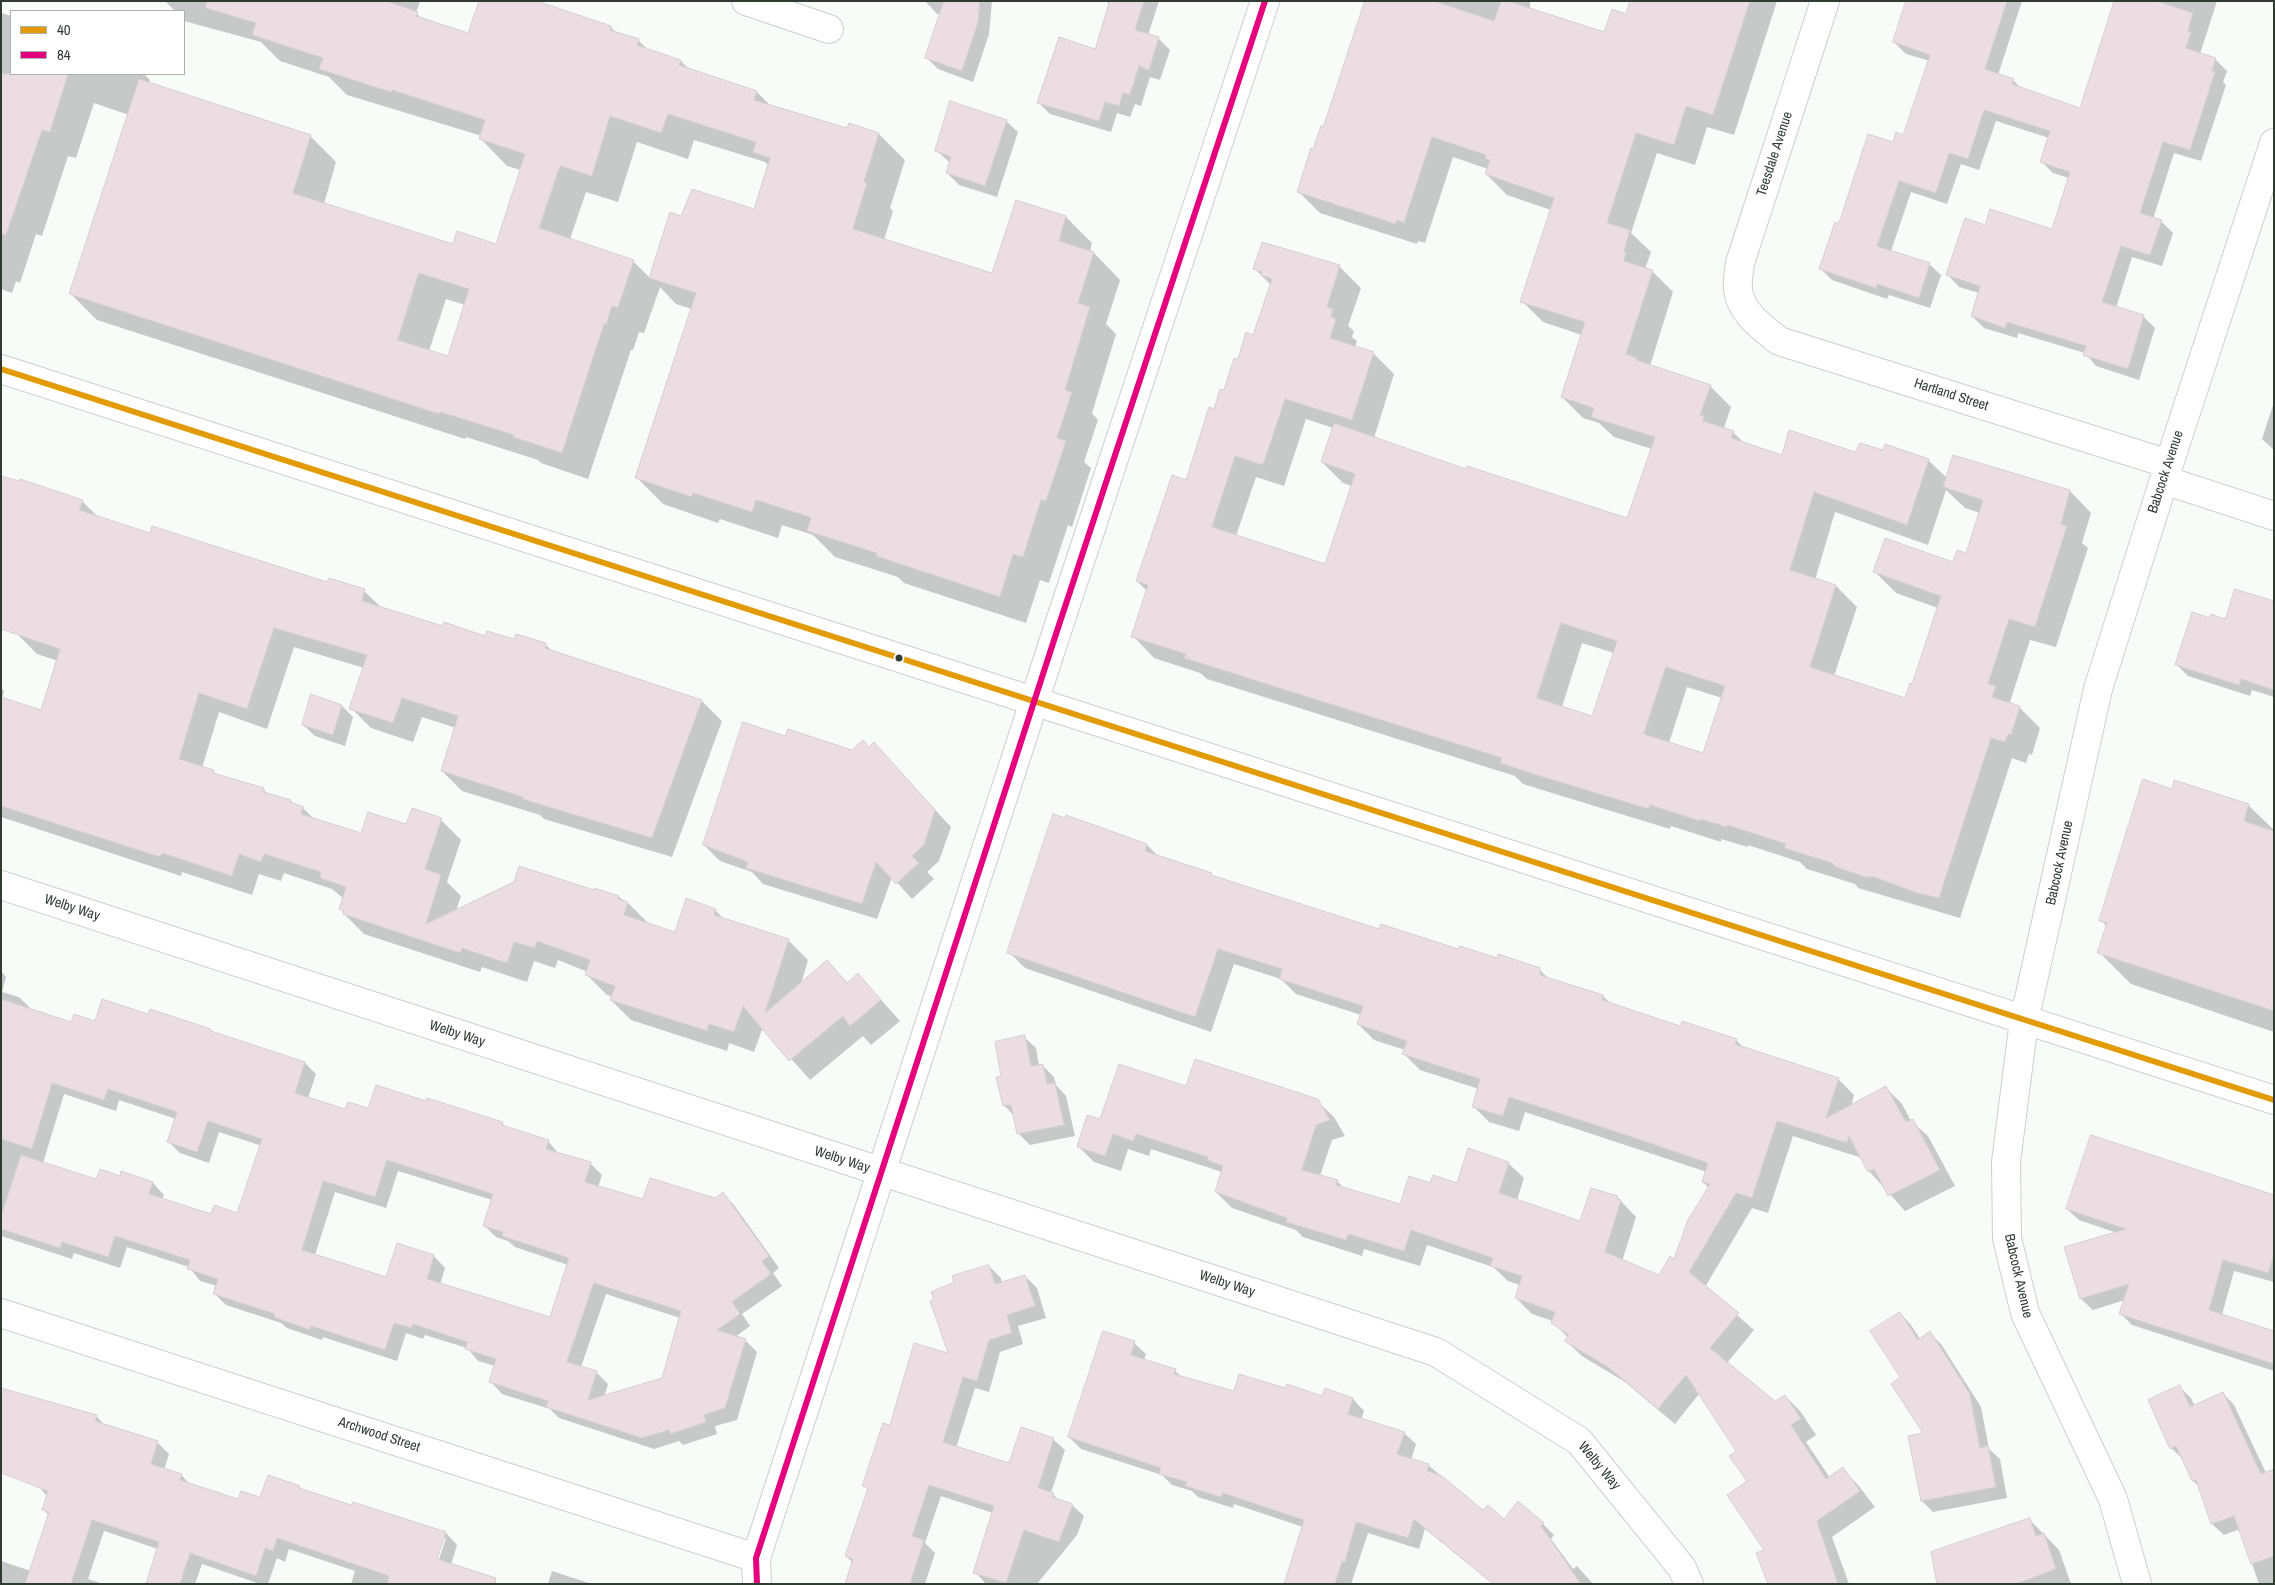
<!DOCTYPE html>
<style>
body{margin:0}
#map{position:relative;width:2275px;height:1585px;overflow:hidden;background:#f8fcf9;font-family:"Archivo Narrow",sans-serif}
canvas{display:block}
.frame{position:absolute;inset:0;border:2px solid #303c32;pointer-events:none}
.legend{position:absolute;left:10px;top:10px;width:175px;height:65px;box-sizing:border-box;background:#fff;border:1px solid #acb1ad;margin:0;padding:6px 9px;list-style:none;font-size:15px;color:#303c32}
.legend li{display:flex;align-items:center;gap:10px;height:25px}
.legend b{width:25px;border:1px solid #acb1ad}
</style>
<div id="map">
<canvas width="2275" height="1585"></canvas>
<div class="frame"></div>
<ul class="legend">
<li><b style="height:6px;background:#e39b05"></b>40</li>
<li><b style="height:6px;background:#e5007d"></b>84</li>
</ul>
</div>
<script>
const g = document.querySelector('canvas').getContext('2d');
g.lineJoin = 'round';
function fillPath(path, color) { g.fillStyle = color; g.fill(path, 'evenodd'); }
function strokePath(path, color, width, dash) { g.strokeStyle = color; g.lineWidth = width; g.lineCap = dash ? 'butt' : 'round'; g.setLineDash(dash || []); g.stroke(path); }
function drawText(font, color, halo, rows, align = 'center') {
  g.font = font + ' "Archivo Narrow",sans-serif'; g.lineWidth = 4.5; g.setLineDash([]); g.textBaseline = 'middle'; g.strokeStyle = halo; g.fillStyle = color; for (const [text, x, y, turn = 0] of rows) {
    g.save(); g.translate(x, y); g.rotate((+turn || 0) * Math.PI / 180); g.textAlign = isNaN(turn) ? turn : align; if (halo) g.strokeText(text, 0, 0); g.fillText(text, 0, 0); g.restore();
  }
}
fillPath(new Path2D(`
 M165,1H420L416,13L423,20L469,35L611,27L617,34L638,40L648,50L681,61L690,70L757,92L771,106L848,130L849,124L879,134L905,160L890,208L893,211L884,240L993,274L1066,217L1092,243L1090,252L1094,253L1120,280L1106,324L1116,334L1092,413L1098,420L1084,462L1091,468L1072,527L1068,525L1049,583L1040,580L1026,623L904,583L898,577L835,557L813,535L782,525L778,538L720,519L718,523L663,504L637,478L692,309L676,304L660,287L644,333L639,332L633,350H631L588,479L541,463L538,460L466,437L465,439L97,320L71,294L129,115L94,103L76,158L68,156L42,236L36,234L20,283L16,281L12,293L1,289V13L11,16V74H144L150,80L149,83L310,136L336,162L324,204L454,246L497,245L521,170L507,166L481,139L482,136L347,95L329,77L280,61L261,42L184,21V11H175ZM694,140L765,162L769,166L755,211L682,218L650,278L633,261L570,239L586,192L618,202L637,142L688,159ZM446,299L465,305L448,357L429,351Z
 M925,1H992L989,34L973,82L938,69L926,57L941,14H937Z
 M1106,1H1159L1148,35L1158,38L1170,50L1160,80L1150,77L1141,106L1135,104L1130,117L1117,113L1111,132L1050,114L1039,103L1096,50L1109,4Z
 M1366,1H1530V10L1605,34L1627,16L1631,1H1777L1734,135L1707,127L1695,165L1657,153L1631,233L1651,252L1645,269L1652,271L1673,292L1650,366L1710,386L1731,407L1724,428L1733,432L1745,444L1782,456L1884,452L1928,460L1947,478L1954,457L2070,491L2091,513L2082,543L2088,548L2056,647L2030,640L2010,702L2019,707L2040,728L2032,755L2029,754L2026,763L2012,758L1960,918L1858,888L1855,884L1807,869L1800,862L1748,845V847L1721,839V842L1671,826L1670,829L1565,797L1523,784L1515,776L1207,679L1200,673L1154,658L1133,636L1147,591L1137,581L1187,481L1215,410L1239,361L1254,336L1271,285L1255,269L1263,244L1340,267L1361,288L1348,326L1354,331L1352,337L1357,341L1355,347L1373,353L1394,374L1374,438L1467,471L1628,520L1652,449L1614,437L1599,423L1583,418L1562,397L1582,335L1543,322L1522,301L1551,210L1507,195L1486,174L1488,169L1453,157L1425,243L1418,241L1417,244L1320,213L1299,192L1324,129ZM1306,419L1333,428L1322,462L1343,483L1352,486L1326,565L1236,536L1256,477L1284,486ZM1946,490L1965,508L1980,513L1966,554L1954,563L1875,572L1896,593L1938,608L1913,685L1906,699L1834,676L1857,607L1836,586L1815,580L1835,512L1928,545ZM1582,643L1614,653L1593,717L1562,707ZM1687,687L1722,698L1704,754L1669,743Z
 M1908,1H2022L1998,75L2013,80L2022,89L2081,110L2116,1H2217L2200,54L2215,59L2227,71L2223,82L2226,85L2201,161L2174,153L2153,219L2161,221L2173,233L2162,266L2132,257L2116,308L2143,316L2155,328L2139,380L2096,366L2085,353L2018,333L2017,338L1984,328L1972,316L1979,293L1959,287L1948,275L1986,226L2052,230L2069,178L2053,173L2042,162L2049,138L1996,121L1979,170L1961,164L1947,204L1911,192L1891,251L1929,264L1941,275L1930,308L1889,295L1887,299L1832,280L1821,269L1840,225L1894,143L1904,136L1930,61L1906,54L1894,42Z
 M1006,121L1018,132L997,197L959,185L947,173L950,163L936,150Z
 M2274,402V450L2262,439Z
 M82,501L99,518L150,535L328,584L364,591L382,608L444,627L486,637L545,644L553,652L702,701L722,721L672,857L544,819L540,815L462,791L442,771L456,728L422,717L413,742L371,728L351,708L364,668L294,647L267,729L219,712L202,768L213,771L218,776L263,789L269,795L290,801L303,808L315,820L362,835L441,820L461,840L447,882L461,896L456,911L619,897L628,903L649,924L676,933L715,910L725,920L788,940L808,960L801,984L827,961L848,983L858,974L900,1021L871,1045L863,1036L810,1080L763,1027L754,1052L729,1043L727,1051L631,1020L611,1000L612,997L607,995L587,975L588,972L558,960L555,968L534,961L527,982L482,967L480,972L364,934L344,914L341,909L344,899L332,889L284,873L281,881L259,874L252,895L182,872L181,876L1,817V688L4,691L2,699L42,711L58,661L37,654L17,634Z
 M2274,603V697L2252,690L2250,696L2188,676L2176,664L2210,620L2226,621Z
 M342,706L353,717L345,746L315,736L303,725Z
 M786,737L852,751L870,748L874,744L951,827L939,861L927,872L934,879L912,899L892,877L877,919L763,884L752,872L720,861L704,845Z
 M2172,790L2248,805L2274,830V1032L2131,984L2099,952L2107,927L2101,920Z
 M1067,817L1147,845L1158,856L1211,874L1215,877L1380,931L1539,969L1550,980L1603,996L1612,1005L1681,1027L1736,1040L1745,1049L1838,1079L1854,1095L1851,1107L1886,1088L1902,1104L1911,1121L1928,1136L1955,1186L1905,1211L1869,1171L1862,1158L1793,1136L1768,1213L1752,1208L1705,1287L1754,1330L1727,1363L1775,1403L1785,1396L1801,1412L1816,1435L1806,1442L1830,1478L1842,1469L1858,1485L1875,1507L1832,1537L1849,1584H1769L1766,1550L1749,1482L1738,1451L1699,1394L1675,1424L1625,1382L1582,1356L1566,1341L1568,1338L1553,1321L1532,1314L1516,1298L1520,1285L1508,1281L1493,1267L1427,1245L1420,1266L1364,1249L1362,1256L1303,1237L1296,1230L1232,1208L1216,1192L1222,1174L1219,1171L1151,1149L1149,1156L1128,1149L1121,1171L1094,1162L1078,1146L1101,1121L1186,1087L1317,1101L1334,1117L1345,1136L1332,1140L1320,1176L1337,1181L1345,1189L1400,1206L1431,1184L1458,1185L1508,1163L1524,1178L1517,1200L1581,1223L1617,1197L1636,1217L1622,1261L1659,1277L1674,1261L1709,1188L1703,1182L1707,1172L1525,1112L1519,1131L1489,1122L1473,1106L1479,1089L1420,1070L1404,1054L1405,1050L1374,1040L1358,1024L1361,1015L1296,994L1281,979L1234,964L1211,1032L1025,968L1009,952Z
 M1,971L6,977L2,992L19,997L31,1009L72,1023H96L149,1016L211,1030L214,1034L305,1063L316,1074L308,1098L346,1110L427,1103L502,1123L507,1128L548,1141L559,1154L590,1163L602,1175L598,1187L644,1200L715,1199L723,1194L734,1205L779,1268L773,1273L782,1286L742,1314L750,1326L735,1337L745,1340L757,1352L737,1420L715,1426L717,1434L683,1445L679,1441L654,1449L559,1418L550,1409L502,1394L491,1382L495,1366L478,1361L467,1348L425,1335L423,1339L406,1333L397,1361L323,1337L322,1340L287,1328L281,1323L226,1305L214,1293L217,1286L200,1281L189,1267L127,1247L120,1268L74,1253L72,1259L1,1236ZM64,1094L116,1111L119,1100L176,1119L169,1142L180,1153L209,1163L219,1132L262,1146L238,1214L212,1216L162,1200L164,1195L153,1183L120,1177L97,1181L43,1163ZM398,1171L492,1200L484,1225L496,1237L508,1241L515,1247L568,1265L550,1319L440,1285L445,1268L434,1256L398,1245L387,1279L315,1255L335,1192L386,1208ZM606,1294L680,1318L663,1379L604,1397L608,1384L597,1373L581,1367Z
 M1024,1037L1036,1048L1039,1066L1042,1065L1054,1077L1056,1085L1066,1096L1075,1136L1030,1145L1018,1133L1014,1116L1004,1105L1003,1077Z
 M2274,1196V1282L2234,1271L2222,1315L2274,1332V1371L2132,1325L2120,1313L2125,1300L2093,1310L2081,1299L2117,1233L2079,1220L2067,1209Z
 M989,1266L1001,1278L1002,1283L1025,1276L1037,1288L1046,1318L1018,1326L1023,1344L1000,1352L989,1392L975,1388L956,1448L1010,1465L1053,1439L1065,1450L1051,1493L1060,1501L1072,1505L1084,1516L1077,1535L1037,1584H986L975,1572L993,1513L941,1496L925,1543L935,1553L925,1584H850L853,1563L846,1556L868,1490L864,1485L890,1427L950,1355Z
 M1900,1313L1911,1325L1920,1339L1929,1333L1941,1344L1981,1407L1989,1449L2000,1459L2007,1498L1933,1512L1922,1501L1925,1434L1902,1377Z
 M1134,1343L1146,1354L1144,1360L1175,1371L1182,1377L1235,1393L1286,1390L1323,1398L1326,1390L1353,1399L1364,1411L1361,1420L1404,1433L1416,1444L1411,1460L1428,1465L1484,1512L1504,1521L1543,1524L1554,1535L1551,1539L1573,1569L1577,1566L1593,1584H1501L1480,1566L1476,1570L1425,1529L1419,1549L1368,1533L1351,1584H1286L1303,1527L1234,1504L1233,1508L1198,1497L1192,1491L1172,1485L1162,1475L1081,1449L1069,1437Z
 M2180,1387L2191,1398L2195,1406L2223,1393L2234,1405L2266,1473L2274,1471V1584H2259L2240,1529L2224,1535L2212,1524L2200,1487L2193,1481L2183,1459L2171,1448Z
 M96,1416L105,1425L157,1442L169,1454L164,1470L181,1475L190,1484L239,1500L261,1499L299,1487L303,1490L352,1506L446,1533L457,1545L451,1565L470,1575L496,1584H351L355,1571L289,1549L285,1562L277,1558L268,1584H260L202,1564L195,1584H147L158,1549L104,1531L88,1579L103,1584H1V1561L31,1571L49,1515L43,1509L47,1496L39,1487ZM443,1538H446L437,1565H434Z
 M2030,1520L2059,1550L2071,1584H1938Z
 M552,1571L592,1584H548Z`), '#0003');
const building = new Path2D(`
 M207,1H386L418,12L416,16L468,33L479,1H537L611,26L610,30L639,39L637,45L681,60L679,65L757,91L754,100L847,128L849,123L879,133L864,182L867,183L853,229L992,273L1016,200L1066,216L1059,241L1094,252L1078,303L1090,307L1065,390L1072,392L1057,438L1066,441L1046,501L1041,500L1023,557L1013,554L1000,597L876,556L877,553L807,531L811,518L807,516L756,500L752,512L693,493L692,497L635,478L696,293L649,278L670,212L681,216L692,189L754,209L770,158L753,152L756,142L668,114L661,133L610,116L592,176L560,166L539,228L634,260L618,308L612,306L606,325L604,324L562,453L513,437L514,435L440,412L439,414L69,294L139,79L311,135L293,193L453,244L457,231L496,244L525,154L479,139L485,120L392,90L391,92L319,69L323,58L252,35L256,23L206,8ZM419,273L469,289L448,356L398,340Z
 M944,1H980L978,22L962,71L925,58Z
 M1110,1H1144L1135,30L1159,37L1149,70L1139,66L1130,95L1123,93L1119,106L1105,102L1099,121L1037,103L1059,37L1095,49Z
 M1365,1H1434L1494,21L1501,1H1508L1604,32L1612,9L1626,14L1630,1H1750L1713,115L1686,106L1674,145L1636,133L1607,223L1630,230L1624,251L1626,252L1624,261L1653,270L1626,354L1637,358L1636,360L1711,385L1700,415L1704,416L1703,421L1734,431L1731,438L1782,455L1789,430L1855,452L1860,443L1883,450L1885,444L1929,459L1907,525L1814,492L1790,570L1836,585L1810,667L1905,698L1910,683L1912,684L1941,596L1873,572L1885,538L1953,562L1957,550L1966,553L1983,500L1943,487L1953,455L2070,490L2061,524L2067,526L2035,627L2009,619L1988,684L1996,686L1992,697L2020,706L2011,735L2008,734L2005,742L1991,738L1939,898L1917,893L1874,877H1865L1836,867L1832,863L1784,848L1786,844L1727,825V827L1700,819V821L1650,805L1649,809L1543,777L1500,763L1502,758L1184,658L1186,654L1131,637L1148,585L1136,581L1172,475L1186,480L1209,407L1214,409L1220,389L1224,390L1234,358L1238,359L1246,332L1253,335L1272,279L1261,275L1262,272L1253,269L1262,242L1340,265L1327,307L1333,309L1331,317L1336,319L1330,338L1374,352L1352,420L1285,399L1263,465L1235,456L1212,527L1325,564L1355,474L1321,462L1334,423L1466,469L1467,466L1627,518L1655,437L1591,417L1594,408L1561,397L1585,322L1520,302L1554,198L1485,174L1490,160L1485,159L1486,155L1432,137L1404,223L1397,220L1396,224L1297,192L1311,148L1313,149L1321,126L1323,127ZM1561,623L1617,641L1592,716L1537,698ZM1666,667L1725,686L1703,753L1644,734Z
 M1906,1H2007L1985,69L2014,79L2012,84L2080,108L2114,1H2157L2193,13L2188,31L2191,32L2186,48L2216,58L2212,71L2215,72L2190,150L2163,142L2140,213L2162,220L2150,255L2121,246L2102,302L2144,315L2128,369L2083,355L2086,346L2007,322L2005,328L1971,316L1980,286L1946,275L1965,218L1985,225L1990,209L2052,229L2070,172L2040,162L2050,131L1984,110L1968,159L1949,153L1936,193L1899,181L1877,246L1930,263L1919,298L1877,284L1876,288L1819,269L1835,222L1839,223L1868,134L1893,142L1896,132L1903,135L1930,55L1893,42Z
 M1,74H68L50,132L42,130L6,235L1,234Z
 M950,101L1007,120L985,186L946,173L951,157L935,151Z
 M1,476L19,481L20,479L83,500L79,510L150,533L152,526L327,582L329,578L365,589L362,601L443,626L444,622L485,636L487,631L514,639L516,634L546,643L545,648L702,700L652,838L522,799L523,797L441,771L458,716L402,698L393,723L349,709L367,655L274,628L247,709L199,693L179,759L214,770L213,773L264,788L263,792L291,800L290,802L304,807L301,814L361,833L368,812L406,824L412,808L442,818L425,869L441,875L426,924L514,882L519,866L594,890V888L619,896L618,899L628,902L624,915L675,932L686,898L716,909L714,915L789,939L765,1013L827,960L847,983L858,973L881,1000L850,1026L843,1016L789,1061L743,1006L734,1032L709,1024L707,1031L610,1000L615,986L585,975L590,960L537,941L535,948L514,942L507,963L462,948L460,953L343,914L344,911L339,909L346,887L320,878L321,872L264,854L261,862L239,854L232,876L162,853L160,857L1,806V697L41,710L60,649L1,629Z
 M2235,589L2274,601V690L2241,679L2239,685L2175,665L2192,612L2210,618L2211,614L2225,619Z
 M311,694L342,705L333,735L302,725Z
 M743,722L785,736L788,729L852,750L863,740L869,747L874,742L935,810L924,845L912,856L919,863L896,884L876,862L862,904L746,868L748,862L703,845Z
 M2143,779L2172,789L2174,780L2249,804L2244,821L2274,831V1011L2097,953L2107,923L2099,921Z
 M1053,814L1065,818L1066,815L1147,844L1145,851L1212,873L1211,875L1379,929L1381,924L1458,949L1460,946L1497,958L1498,954L1540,968V975L1603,995L1602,1000L1680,1026L1682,1021L1737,1039L1735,1044L1839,1078L1826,1118L1886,1086L1906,1122L1913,1119L1940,1170L1888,1196L1874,1169L1868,1172L1849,1136L1847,1143L1777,1121L1752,1198L1736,1193L1689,1272L1739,1313L1710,1348L1775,1401L1785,1395L1801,1419L1791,1425L1826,1479L1843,1467L1860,1491L1817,1521L1838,1584H1768L1756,1553L1764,1550L1727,1495L1747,1481L1729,1456L1736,1451L1686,1375L1658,1409L1608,1367L1564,1341L1569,1335L1551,1323L1555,1312L1515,1298L1522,1276L1490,1266L1493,1258L1411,1230L1404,1251L1348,1234L1346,1240L1286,1222L1287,1218L1215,1192L1223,1166L1207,1160L1208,1157L1136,1134L1133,1141L1113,1134L1105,1156L1077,1147L1087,1115L1100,1119L1119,1064L1186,1086L1195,1059L1318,1099L1330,1120L1316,1125L1302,1170L1338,1180L1336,1185L1400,1204L1409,1176L1430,1183L1433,1175L1457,1183L1468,1148L1509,1162L1499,1193L1580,1221L1591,1188L1618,1196L1617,1199L1621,1200L1605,1252L1659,1275L1670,1256L1674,1259L1688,1220L1710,1184L1702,1182L1708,1163L1623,1134L1509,1097L1503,1116L1472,1107L1480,1079L1402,1054L1407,1041L1357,1024L1363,1006L1279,979L1282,969L1218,949L1195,1017L1007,953Z
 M1,999L71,1022L74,1014L95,1021L102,999L148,1014L150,1009L211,1029V1031L305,1062L295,1093L345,1109L348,1102L368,1108L376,1085L426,1101L427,1098L503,1122L502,1125L549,1140L546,1149L591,1162L585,1182L643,1199L650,1178L715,1198L723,1192L769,1256L762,1261L771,1274L732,1302L740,1314L717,1330L746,1339L725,1408L704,1415L706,1422L670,1434L669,1430L642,1438L546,1407L548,1401L489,1382L496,1359L465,1349L467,1342L413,1324L412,1328L394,1323L385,1350L311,1326L310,1330L274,1317L275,1314L213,1294L218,1279L187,1269L190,1260L115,1236L108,1257L62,1242L60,1248L1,1229V1216L21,1155L96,1179L100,1169L120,1176L121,1171L153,1182L149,1194L211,1214L214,1205L237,1213L262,1139L208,1121L197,1152L167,1142L177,1112L108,1089L104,1100L52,1083L32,1149L1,1139ZM387,1160L493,1194L483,1226L503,1232L502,1236L569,1258L550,1317L427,1279L434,1255L397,1243L386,1277L302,1250L323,1181L375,1197ZM594,1283L681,1311L662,1378L588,1400L597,1371L567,1362Z
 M1025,1035L1031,1066L1043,1064L1047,1084L1055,1083L1064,1125L1017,1134L1011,1105L1003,1106L996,1077L1001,1076L995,1042Z
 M2091,1135L2274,1195V1254L2268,1273L2223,1260L2209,1310L2274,1331V1364L2119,1314L2129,1284L2080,1299L2064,1247L2126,1229L2066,1209Z
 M989,1265L995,1284L1025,1275L1035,1306L1007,1315L1012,1333L989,1340L977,1381L963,1377L943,1442L1009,1463L1021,1427L1054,1438L1038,1488L1054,1493L1052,1497L1073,1504L1059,1542L1024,1530L1006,1583L973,1573L994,1506L929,1485L912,1536L924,1540L910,1584H845L853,1559L845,1556L868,1488L862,1486L883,1423L890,1425L914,1343L948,1353L930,1301L934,1299L931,1292L954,1282L952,1276Z
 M1900,1312L1918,1340L1930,1331L1970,1394L1980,1448L1988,1446L1996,1487L1921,1501L1908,1436L1923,1433L1891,1384L1900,1377L1870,1331Z
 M1103,1331L1135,1341L1131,1355L1176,1369L1174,1374L1234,1391L1239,1374L1285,1388L1287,1384L1322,1396L1325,1388L1353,1398L1348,1414L1405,1432L1397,1454L1429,1464L1427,1471L1442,1476L1483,1510L1488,1505L1504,1519L1518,1501L1544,1523L1541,1526L1581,1584H1493L1414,1519L1408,1538L1356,1522L1345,1562L1342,1561L1335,1584H1284L1304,1520L1223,1493L1221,1497L1185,1486L1187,1482L1159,1474L1161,1468L1068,1437Z
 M2180,1385L2190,1407L2223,1392L2261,1474L2274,1469V1556L2251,1564L2234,1516L2211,1524L2196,1480L2192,1481L2176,1446L2170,1449L2148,1400Z
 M1,1388L97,1415L95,1421L158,1441L151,1464L182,1474L180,1480L238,1499L241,1491L260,1497L268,1475L300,1486L299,1488L351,1505L353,1502L446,1532L437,1559L496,1578L495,1584H387L389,1576L277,1538L273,1551L265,1548L256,1576L190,1553L180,1584H146L159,1542L92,1520L71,1584H25L49,1512L42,1510L48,1491L1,1473Z
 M2030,1518L2036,1536L2044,1533L2056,1569L2016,1584H1937L1931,1552Z`);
fillPath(building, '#ebdde1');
strokePath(building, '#d5cfd1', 1);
const minor = new Path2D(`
 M746,1L829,29
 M1825,1L1740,263C1739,271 1737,282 1738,290C1741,313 1763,328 1779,341L2169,464
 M2164,480L2274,516
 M1,885L1436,1352L1579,1441L1682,1568L1689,1584
 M1,1313L756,1558
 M2137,1584L2113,1499L2025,1313L2007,1238L2006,1162L2024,1021L2098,689L2169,464L2274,143`);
const tertiary = new Path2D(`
 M757,1584L756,1558L1056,634L1265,1`);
const secondary = new Path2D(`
 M1,369C759,613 1516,856 2274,1100`);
strokePath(minor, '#cbd2cc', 30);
strokePath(tertiary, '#cbd2cc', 30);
strokePath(secondary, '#cbd2cc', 30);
strokePath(minor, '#fefffe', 28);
strokePath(tertiary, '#fefffe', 28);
strokePath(secondary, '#fefffe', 28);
strokePath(new Path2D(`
 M1,369C759,613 1516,856 2274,1100`), '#e39b05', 6);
strokePath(new Path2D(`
 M757,1584L756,1558L1056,634L1265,1`), '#e5007d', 6);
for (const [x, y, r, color] of [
 [899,658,4.5,"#303c32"]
]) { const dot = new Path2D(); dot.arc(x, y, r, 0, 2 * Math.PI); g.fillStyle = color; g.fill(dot); strokePath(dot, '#fff', 2); }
drawText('14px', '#303c32', '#fff', [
 ["Teesdale Avenue",1775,154,-72],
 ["Hartland Street",1951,395,18],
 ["Babcock Avenue",2166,472,-72],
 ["Babcock Avenue",2060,863,-78],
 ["Welby Way",72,908,18],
 ["Welby Way",457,1034,18],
 ["Welby Way",842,1160,18],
 ["Babcock Avenue",2018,1276,77],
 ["Welby Way",1227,1284,18],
 ["Archwood Street",379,1435,18],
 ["Welby Way",1599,1466,50]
]);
</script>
